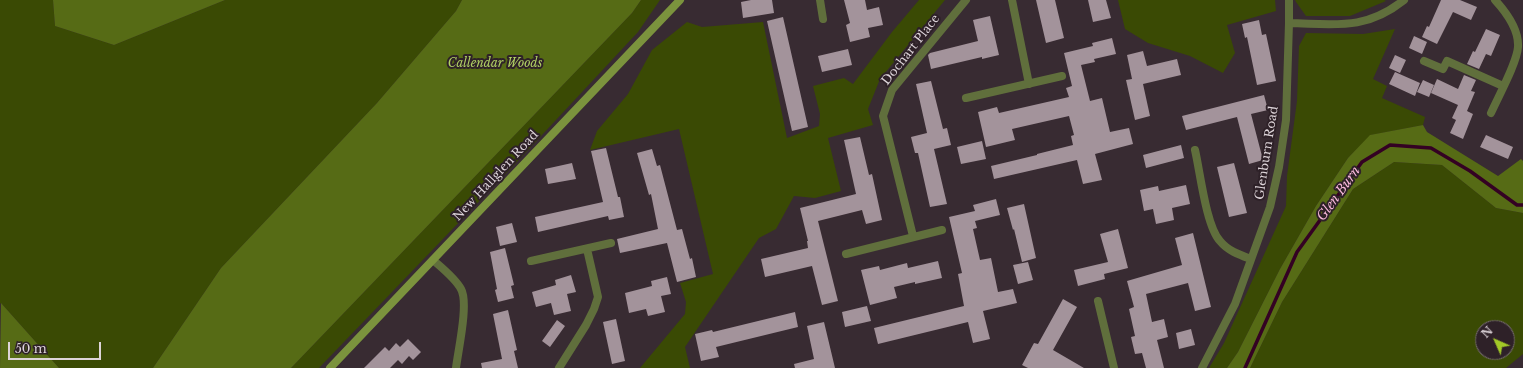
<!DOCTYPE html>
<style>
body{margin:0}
#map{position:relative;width:1523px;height:368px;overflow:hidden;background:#382b32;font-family:"Libre Baskerville",serif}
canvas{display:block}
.north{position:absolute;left:1475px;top:320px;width:40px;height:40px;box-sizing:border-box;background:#2e2128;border:1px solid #74696f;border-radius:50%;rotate:315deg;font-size:11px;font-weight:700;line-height:16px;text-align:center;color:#ddd4d9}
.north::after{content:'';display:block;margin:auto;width:14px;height:18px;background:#a2c927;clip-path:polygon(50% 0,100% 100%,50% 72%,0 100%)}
.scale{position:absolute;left:8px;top:342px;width:93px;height:18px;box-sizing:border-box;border:2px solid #ddd4d9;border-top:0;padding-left:5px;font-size:12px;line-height:14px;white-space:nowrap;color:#ddd4d9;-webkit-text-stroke:3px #2e2128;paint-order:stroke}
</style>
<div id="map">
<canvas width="1523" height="368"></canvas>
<div class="north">N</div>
<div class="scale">50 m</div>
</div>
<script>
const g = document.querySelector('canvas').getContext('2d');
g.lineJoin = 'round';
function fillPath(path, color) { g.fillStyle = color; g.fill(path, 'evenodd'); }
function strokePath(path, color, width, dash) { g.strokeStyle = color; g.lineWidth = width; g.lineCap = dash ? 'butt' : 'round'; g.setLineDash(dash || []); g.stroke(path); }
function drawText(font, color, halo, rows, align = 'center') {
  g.font = font + ' "Libre Baskerville",serif'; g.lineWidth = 4; g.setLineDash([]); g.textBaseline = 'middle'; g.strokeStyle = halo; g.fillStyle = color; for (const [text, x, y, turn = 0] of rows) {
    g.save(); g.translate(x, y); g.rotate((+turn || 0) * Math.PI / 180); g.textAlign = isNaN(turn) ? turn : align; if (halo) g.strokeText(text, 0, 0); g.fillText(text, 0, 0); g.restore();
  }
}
fillPath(new Path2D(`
 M0,0H53L55,26L114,45L225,0H462L456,11L377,103L221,268L153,368H59L1,303L0,304Z
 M641,0H660L638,32L514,165L319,368H291L632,13Z
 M919,0H945L880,79L868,109L873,125L828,138L841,191L815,198L794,196L776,229L759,238L685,347L690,368H640L685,314L686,302L680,283L713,274L679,129L590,150L597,131L628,94L652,50L687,22L702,27L763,22L787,138L819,126L820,114L813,86L844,78L853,84L892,32Z
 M1118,0H1275L1276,11L1227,25L1235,53L1223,73L1190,56L1148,43L1125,29Z
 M1295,0H1384L1386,1L1350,16H1306L1296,2Z
 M1395,29L1373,79L1387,86L1382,98L1425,117L1423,125L1371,135L1348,158L1316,206L1280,269L1238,352L1227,368H1209L1224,343L1286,206L1287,176L1297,101L1299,46L1306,33L1363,34Z
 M1394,162L1442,165L1496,208L1523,213V354L1506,368H1250L1282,302L1353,189ZM1483,328H1507V352H1483Z`), '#3a4a04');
fillPath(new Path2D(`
 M53,0H225L114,45L55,26Z
 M462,0H641L632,13L291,368H153L221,268L377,103L456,11Z
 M1423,125L1427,132L1498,176L1521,159L1523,161V213L1496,208L1442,165L1394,162L1353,189L1282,302L1250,368H1227L1238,352L1280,269L1316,206L1348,158L1370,135Z
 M1,303L59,368H0Z`), '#566b15');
strokePath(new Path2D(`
 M1245,368L1297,252L1362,162L1390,145L1431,148L1470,171L1517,205H1523`), '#340123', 3.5);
fillPath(new Path2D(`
 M751,0H772L774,13L743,18L741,2Z
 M844,0H865L867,10L879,7L883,25L868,28L870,37L850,42L846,25L850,23Z
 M1036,0H1055L1064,38L1046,43Z
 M1088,0H1106L1111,18L1093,22Z
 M1441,0H1460L1477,7L1471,20L1453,12L1437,44L1422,37L1427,26L1429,27Z
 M990,16L999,55L982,59V57L931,69L928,55L930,53L978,41L973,20Z
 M783,17L808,127L792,131L767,21Z
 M1259,20L1262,35L1266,34L1276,81L1257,85L1247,37L1245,38L1242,24Z
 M1486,29L1500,35L1491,56L1486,54L1479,69L1467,64L1473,51L1475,52Z
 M1414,36L1427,42L1422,54L1409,48Z
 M1112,38L1116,54L1094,59L1095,62L1081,65L1090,101L1102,98L1110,132L1129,128L1133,144L1095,154L1102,180L1083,184L1077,160L994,179L991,166L1037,155V154L1073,145L1071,136L1074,135L1069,116L1012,129L1015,140L986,147L978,112L997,107L999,113L1069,97L1066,88L1072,86L1064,53L1093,46L1092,43Z
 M848,49L852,65L822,72L818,56Z
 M1143,51L1147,66L1177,59L1181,75L1143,84L1150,116L1135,120L1126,80L1132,79L1127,55Z
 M1395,55L1406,60L1400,73L1389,68Z
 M1395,72L1420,83L1415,96L1389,84Z
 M1464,75L1476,80L1471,91L1475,92L1467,111L1473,114L1463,139L1450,133L1456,120L1452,118L1458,105L1431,93L1437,79L1458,89Z
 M1423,80L1434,85L1429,97L1417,92Z
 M931,81L943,129L947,128L951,145L934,149L947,204L930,207L918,153H915L911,137L927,133L916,84Z
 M1264,95L1268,110L1251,114L1263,160L1249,164L1237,117L1186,130L1182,116Z
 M1486,135L1513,147L1508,159L1480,147Z
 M860,137L869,175L872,174L882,220L866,224L862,210L818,221L838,301L822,305L812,266L765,277L761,259L808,248L807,241H808L800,208L856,194L844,140Z
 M982,141L986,159L961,164L957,147Z
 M1181,145L1184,158L1146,168L1143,155Z
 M606,148L618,197H620L624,217L609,220L608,216L538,232L535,217L603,202L591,151Z
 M652,149L657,166L660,165L677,230L682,229L690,259L692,258L696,277L677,282L667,243L620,253L617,239L658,229L651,194L649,195L637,153Z
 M572,163L576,179L548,184L545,169Z
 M1234,163L1247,213L1229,217L1217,167Z
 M1186,185L1190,204L1172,208L1174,220L1156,224L1153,209L1144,211L1140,190L1158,186L1159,191Z
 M996,199L1000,215L975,221L977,228L973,229L980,260L991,258L998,292L1013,289L1017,303L983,311L990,339L973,343L968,322L878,344L874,328L964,306L958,274L962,273L949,217L975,211L973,205Z
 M1024,204L1036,258L1022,262L1014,229L1013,230L1007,208Z
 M512,223L517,242L500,246L496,227Z
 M1118,229L1128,268L1104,274L1105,279L1078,286L1074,270L1108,262L1100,234Z
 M1193,233L1211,307L1195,311L1188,283L1146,294L1152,322L1164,319L1168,337L1157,340L1164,368H1146L1142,353L1135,354L1131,337L1135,336L1129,309L1134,307L1127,281L1182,265L1175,238Z
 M505,248L514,285L511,286L514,298L498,302L495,290L497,289L490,252Z
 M938,261L942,278L915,284V282L894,287L897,298L870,305L861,270L879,266L880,270L907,263L908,268Z
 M1028,262L1033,280L1018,284L1013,265Z
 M571,275L576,292L567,294L571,311L554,315L551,303L536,307L532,292L556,285L555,280Z
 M667,277L671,294L661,296L665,312L648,316L646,309L629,313L625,293L652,286L651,281Z
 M1063,299L1077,307L1053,350L1084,368H1028L1022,365L1034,343L1038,344Z
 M867,306L871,321L845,327L842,312Z
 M508,310L517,350L514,351L518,368H482L481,363L502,359L493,314Z
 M795,312L798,327L716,347L719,357L701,361L695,334L712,330L713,332Z
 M616,319L625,361L612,364L603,322Z
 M557,320L565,326L550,347L542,341Z
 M824,322L835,368H795L794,364L814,359L807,326Z
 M1191,329L1195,345L1179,349L1176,333Z
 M408,339L421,352L413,360L409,356L402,364L398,360L390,368H364L385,347L389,351L396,343L400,347Z`), '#a3939b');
strokePath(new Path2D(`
 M820,0L823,19
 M1012,0L1029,84
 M1289,23C1335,24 1365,31 1404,0
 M1424,61L1443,69L1447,61L1503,86
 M966,98L1062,76
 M1491,113C1498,97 1517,63 1518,47C1519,30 1506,12 1495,0
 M1195,150C1200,171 1206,226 1220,241C1228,251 1240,255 1251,259
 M913,236L883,116L892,90L966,0
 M846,254L942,230
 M433,260C442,268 455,278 461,289C469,303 458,351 456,368
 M531,261L611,243
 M1098,301L1114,368
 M559,368L586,325L594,309L598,297L587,249
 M1202,368L1235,304L1270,207L1279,167L1286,120L1289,23V0`), '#606f3c', 8);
strokePath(new Path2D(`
 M330,368L680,0`), '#7b933d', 8);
drawText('12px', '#ddd4d9', '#2e2128', [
 ["Dochart Place",911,50,-52],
 ["Glenburn Road",1267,153,-81],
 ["New Hallglen Road",496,176,-47]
]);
drawText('italic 12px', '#b1d164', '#2e2128', [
 ["Callendar Woods",495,64]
]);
drawText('italic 13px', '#f7b7d9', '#2e2128', [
 ["Glen Burn",1339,194,-54]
]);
</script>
